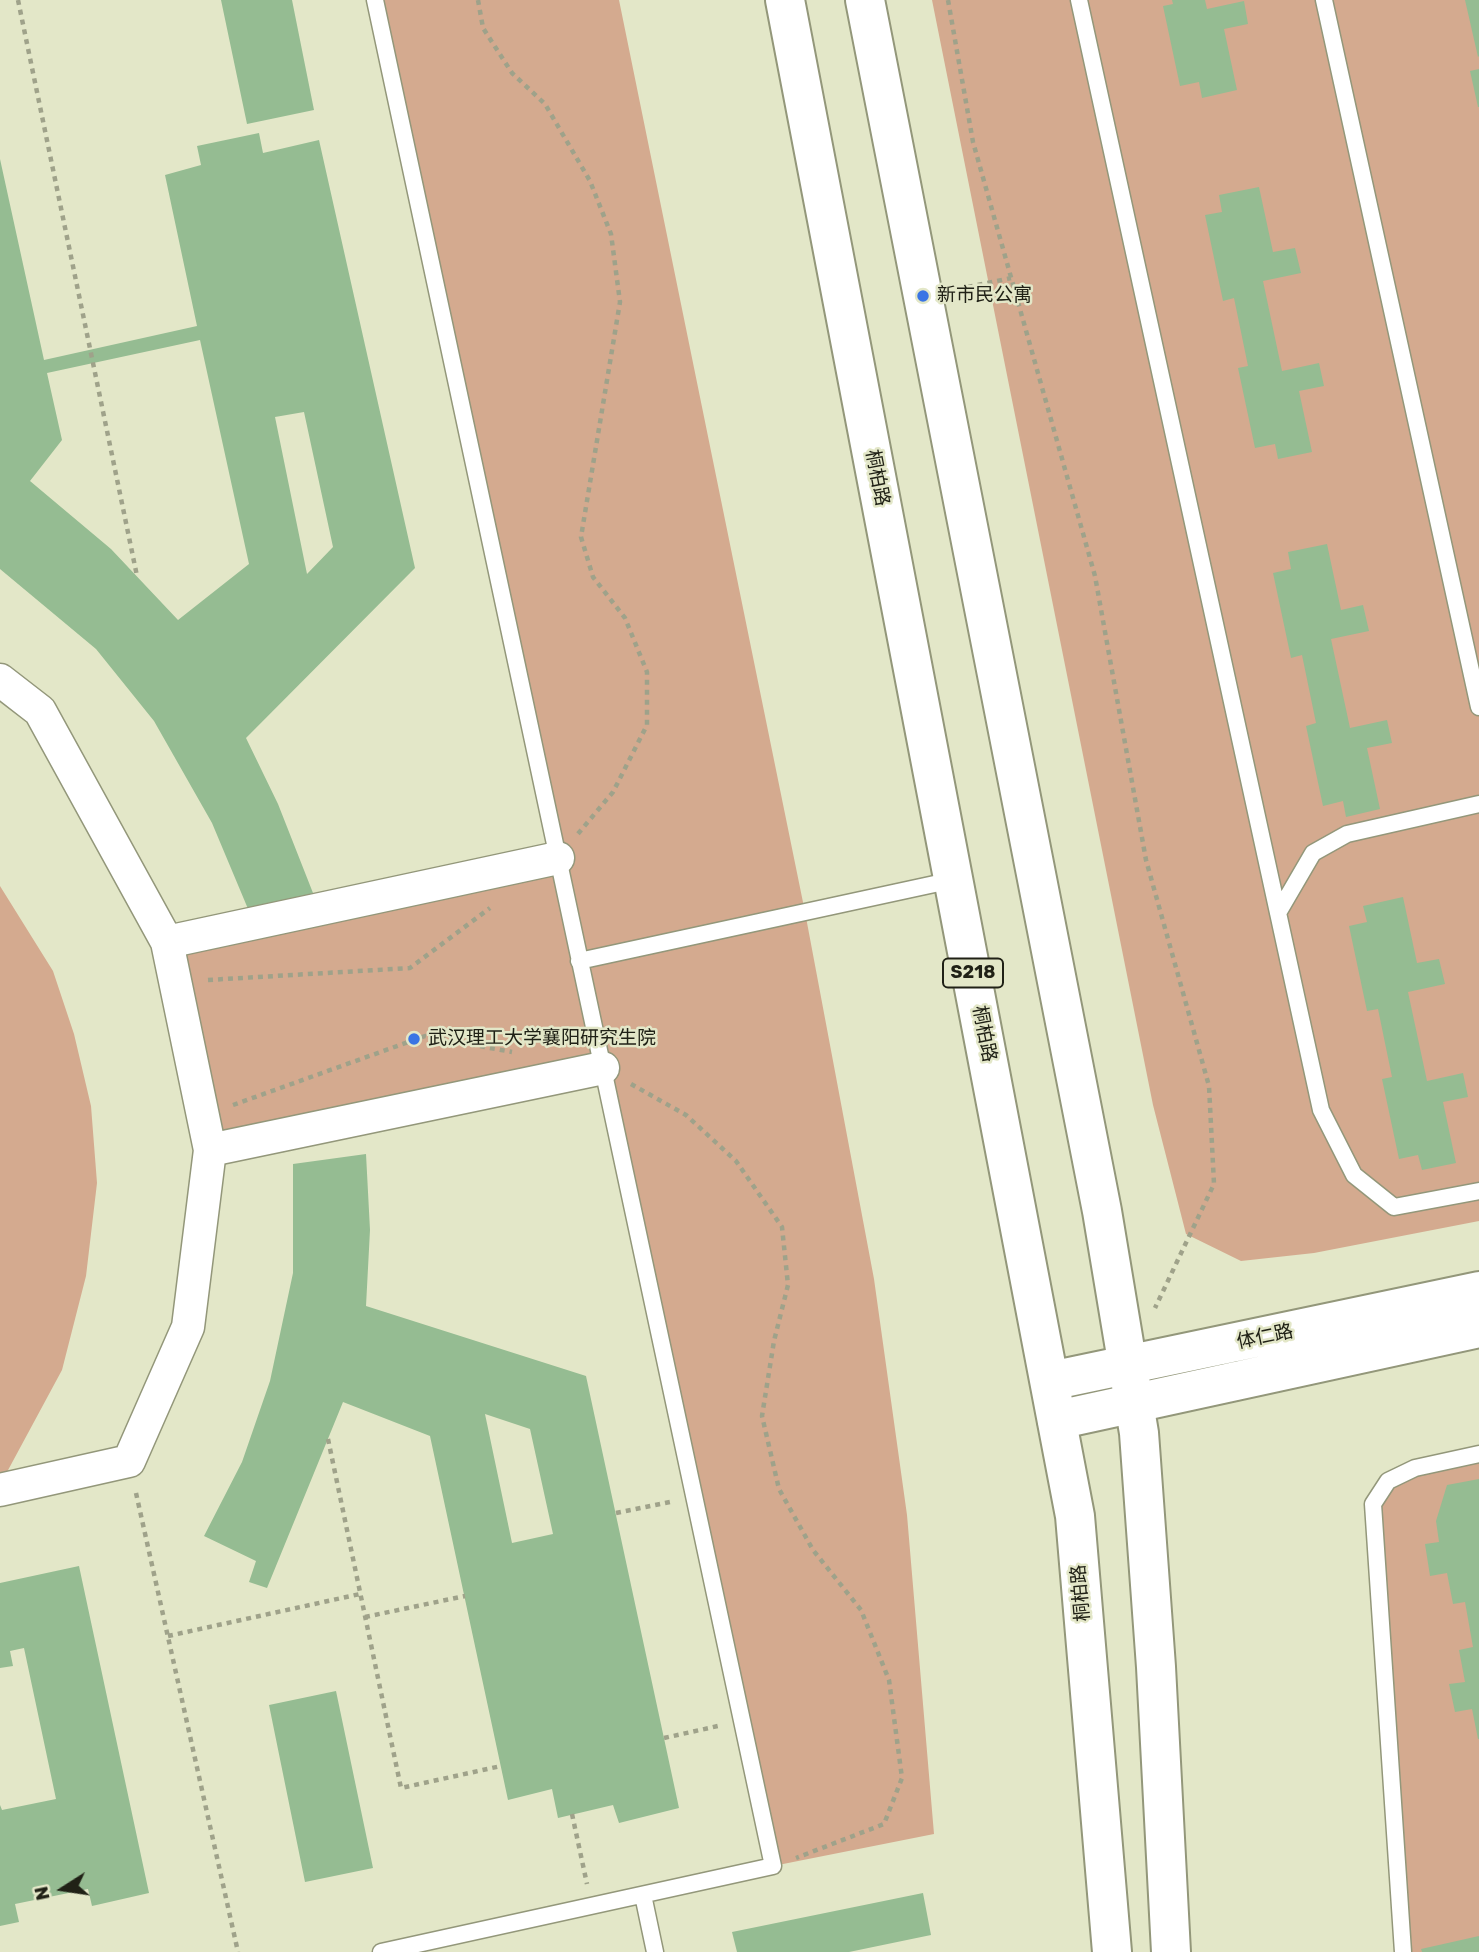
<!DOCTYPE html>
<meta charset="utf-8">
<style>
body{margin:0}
#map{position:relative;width:1479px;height:1952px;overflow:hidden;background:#e3e7c8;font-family:Rubik,sans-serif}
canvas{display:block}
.north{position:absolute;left:28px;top:1854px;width:70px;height:70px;-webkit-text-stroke:5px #e3e7c8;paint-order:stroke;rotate:258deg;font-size:19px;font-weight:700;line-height:28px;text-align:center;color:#202116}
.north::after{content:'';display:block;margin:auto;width:24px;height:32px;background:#202116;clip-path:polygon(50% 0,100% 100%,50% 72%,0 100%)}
</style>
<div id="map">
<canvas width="1479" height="1952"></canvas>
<div class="north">N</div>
</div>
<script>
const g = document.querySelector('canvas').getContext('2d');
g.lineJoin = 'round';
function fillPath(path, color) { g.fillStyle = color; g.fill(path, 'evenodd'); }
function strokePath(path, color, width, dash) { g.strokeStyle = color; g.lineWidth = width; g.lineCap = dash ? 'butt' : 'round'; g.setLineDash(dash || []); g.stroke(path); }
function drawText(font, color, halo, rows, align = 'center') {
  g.font = font + ' Rubik,"Noto Sans SC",sans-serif'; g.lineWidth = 5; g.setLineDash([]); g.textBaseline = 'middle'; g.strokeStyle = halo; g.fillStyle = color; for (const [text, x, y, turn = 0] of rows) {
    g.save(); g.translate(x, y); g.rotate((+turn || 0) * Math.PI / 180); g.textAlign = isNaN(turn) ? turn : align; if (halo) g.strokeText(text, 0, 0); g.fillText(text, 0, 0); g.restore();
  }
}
fillPath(new Path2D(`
 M375,0H619L805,912L874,1279L907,1515L934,1834L773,1866L602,1068L210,1150L167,942L558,858Z
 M932,0H1479V1221L1314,1253L1241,1261L1186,1234L1153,1105Z
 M0,886L53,971L74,1034L91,1106L97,1183L86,1276L62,1370L0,1485Z
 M1479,1454V1952H1402L1373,1532L1388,1481Z`), '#d4aa8f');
fillPath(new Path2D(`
 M221,0H292L314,110L247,124Z
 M1172,0H1205L1207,9L1244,1L1248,24L1224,29L1237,90L1202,98L1199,82L1180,86L1163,6L1173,4Z
 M1465,0H1479V56L1478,57Z
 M1479,69V107H1478L1470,71Z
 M259,133L263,153L319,140L415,568L246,738L278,804L313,893L251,916L212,823L154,721L96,649L0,569V159L44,360L197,326L165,175L201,165L197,146ZM200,340L249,564L178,620L111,549L30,481L62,440L47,373ZM304,412L333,547L307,574L275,417Z
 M1259,187L1273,252L1295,248L1301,273L1263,281L1282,371L1319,363L1324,386L1299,391L1312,452L1278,459L1275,444L1255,448L1238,368L1248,366L1234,298L1223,301L1205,215L1222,212L1219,195Z
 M1327,544L1341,610L1363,605L1369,631L1331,639L1350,728L1387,720L1392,743L1367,748L1380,809L1346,817L1343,801L1323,806L1306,726L1316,723L1302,655L1291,658L1273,573L1291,569L1288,552Z
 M1403,897L1417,963L1439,959L1445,984L1408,992L1427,1081L1463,1073L1468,1097L1443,1102L1456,1163L1422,1170L1418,1155L1399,1159L1382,1079L1392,1077L1378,1009L1367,1011L1349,926L1367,922L1363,906Z
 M366,1154L370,1230L366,1306L586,1376L679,1808L619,1823L613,1805L558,1818L552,1789L508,1800L430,1436L343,1402L267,1588L249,1582L256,1561L204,1536L242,1462L270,1381L293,1273V1164ZM485,1414L530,1429L553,1534L512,1543Z
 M1479,1479V1739H1478L1472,1709L1455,1712L1449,1684L1465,1682L1459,1650L1473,1647L1465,1602L1453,1604L1447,1573L1430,1576L1425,1544L1439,1542L1436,1521L1447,1485Z
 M79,1566L149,1893L92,1906L88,1889L15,1904L19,1922L0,1926V1805L2,1810L56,1799L24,1648L10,1651L13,1666L0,1668V1583Z
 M336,1691L373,1868L305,1882L269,1705Z
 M923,1893L931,1935L849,1952H737L732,1932Z
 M1479,1936V1952H1422L1421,1949Z`), '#95bc92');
const lane = new Path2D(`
 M375,0L773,1866L381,1952
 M1079,0L1321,1110L1354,1175L1394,1207L1479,1191
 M1324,0L1479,707
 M1278,913L1313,853L1347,834L1479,804
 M579,961L953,880
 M643,1895L655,1952
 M1403,1952L1373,1504L1388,1481L1415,1468L1479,1454`);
const street = new Path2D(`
 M0,680L40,711L167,942L210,1150L188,1327L129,1461L0,1490
 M167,942L558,858
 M210,1150L603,1068`);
const secondary = new Path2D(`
 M1050,1381L1479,1291
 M1057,1420L1479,1328`);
const primary = new Path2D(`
 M785,0L1075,1516L1112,1952
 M865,0L1102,1211L1139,1433L1156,1667L1171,1952`);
strokePath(lane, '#93977a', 19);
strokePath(street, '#93977a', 35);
strokePath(secondary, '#93977a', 42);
strokePath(primary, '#93977a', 42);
strokePath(new Path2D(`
 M18,0L137,576
 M478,0L483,28L512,73L545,104L590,181L611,234L620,302L581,537L593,577L625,618L647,672V725L613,792L577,835
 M948,0L973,142L1095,576L1146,860L1209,1086L1214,1184L1155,1308
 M958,289L1011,278
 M208,980L410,968L490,908
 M631,1084L686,1115L736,1161L782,1227L788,1285L774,1341L762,1416L779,1489L813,1550L861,1610L889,1680L902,1778L884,1824L796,1858
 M233,1105L425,1036L512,1052
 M328,1439L401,1788L501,1766
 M136,1493L238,1952
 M616,1513L670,1502
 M365,1617L465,1596
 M168,1636L360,1594
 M664,1738L718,1726
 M572,1814L587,1884`), '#9fa28a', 4.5, [5, 5]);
strokePath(lane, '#fff', 16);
strokePath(street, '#fff', 32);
strokePath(secondary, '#fff', 38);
strokePath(primary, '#fff', 38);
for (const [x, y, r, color] of [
 [923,296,7,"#3a75e4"],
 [414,1039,7,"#3a75e4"]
]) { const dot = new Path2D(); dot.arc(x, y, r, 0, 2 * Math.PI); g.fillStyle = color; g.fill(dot); strokePath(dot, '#e3e7c8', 2.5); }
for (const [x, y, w] of [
 [973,973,60]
]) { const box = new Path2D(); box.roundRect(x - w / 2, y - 14.5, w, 29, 5); g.fillStyle = '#e3e7c8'; g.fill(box); strokePath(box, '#202116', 2); }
drawText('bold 18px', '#202116', null, [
 ["S218",973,973]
]);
drawText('19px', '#202116', '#e3e7c8', [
 ["新市民公寓",937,296],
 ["武汉理工大学襄阳研究生院",428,1039]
], 'left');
drawText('19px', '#202116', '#e3e7c8', [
 ["桐柏路",877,478,79],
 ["桐柏路",984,1034,79],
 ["体仁路",1265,1337,-12],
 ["桐柏路",1081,1593,-95]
]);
</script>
